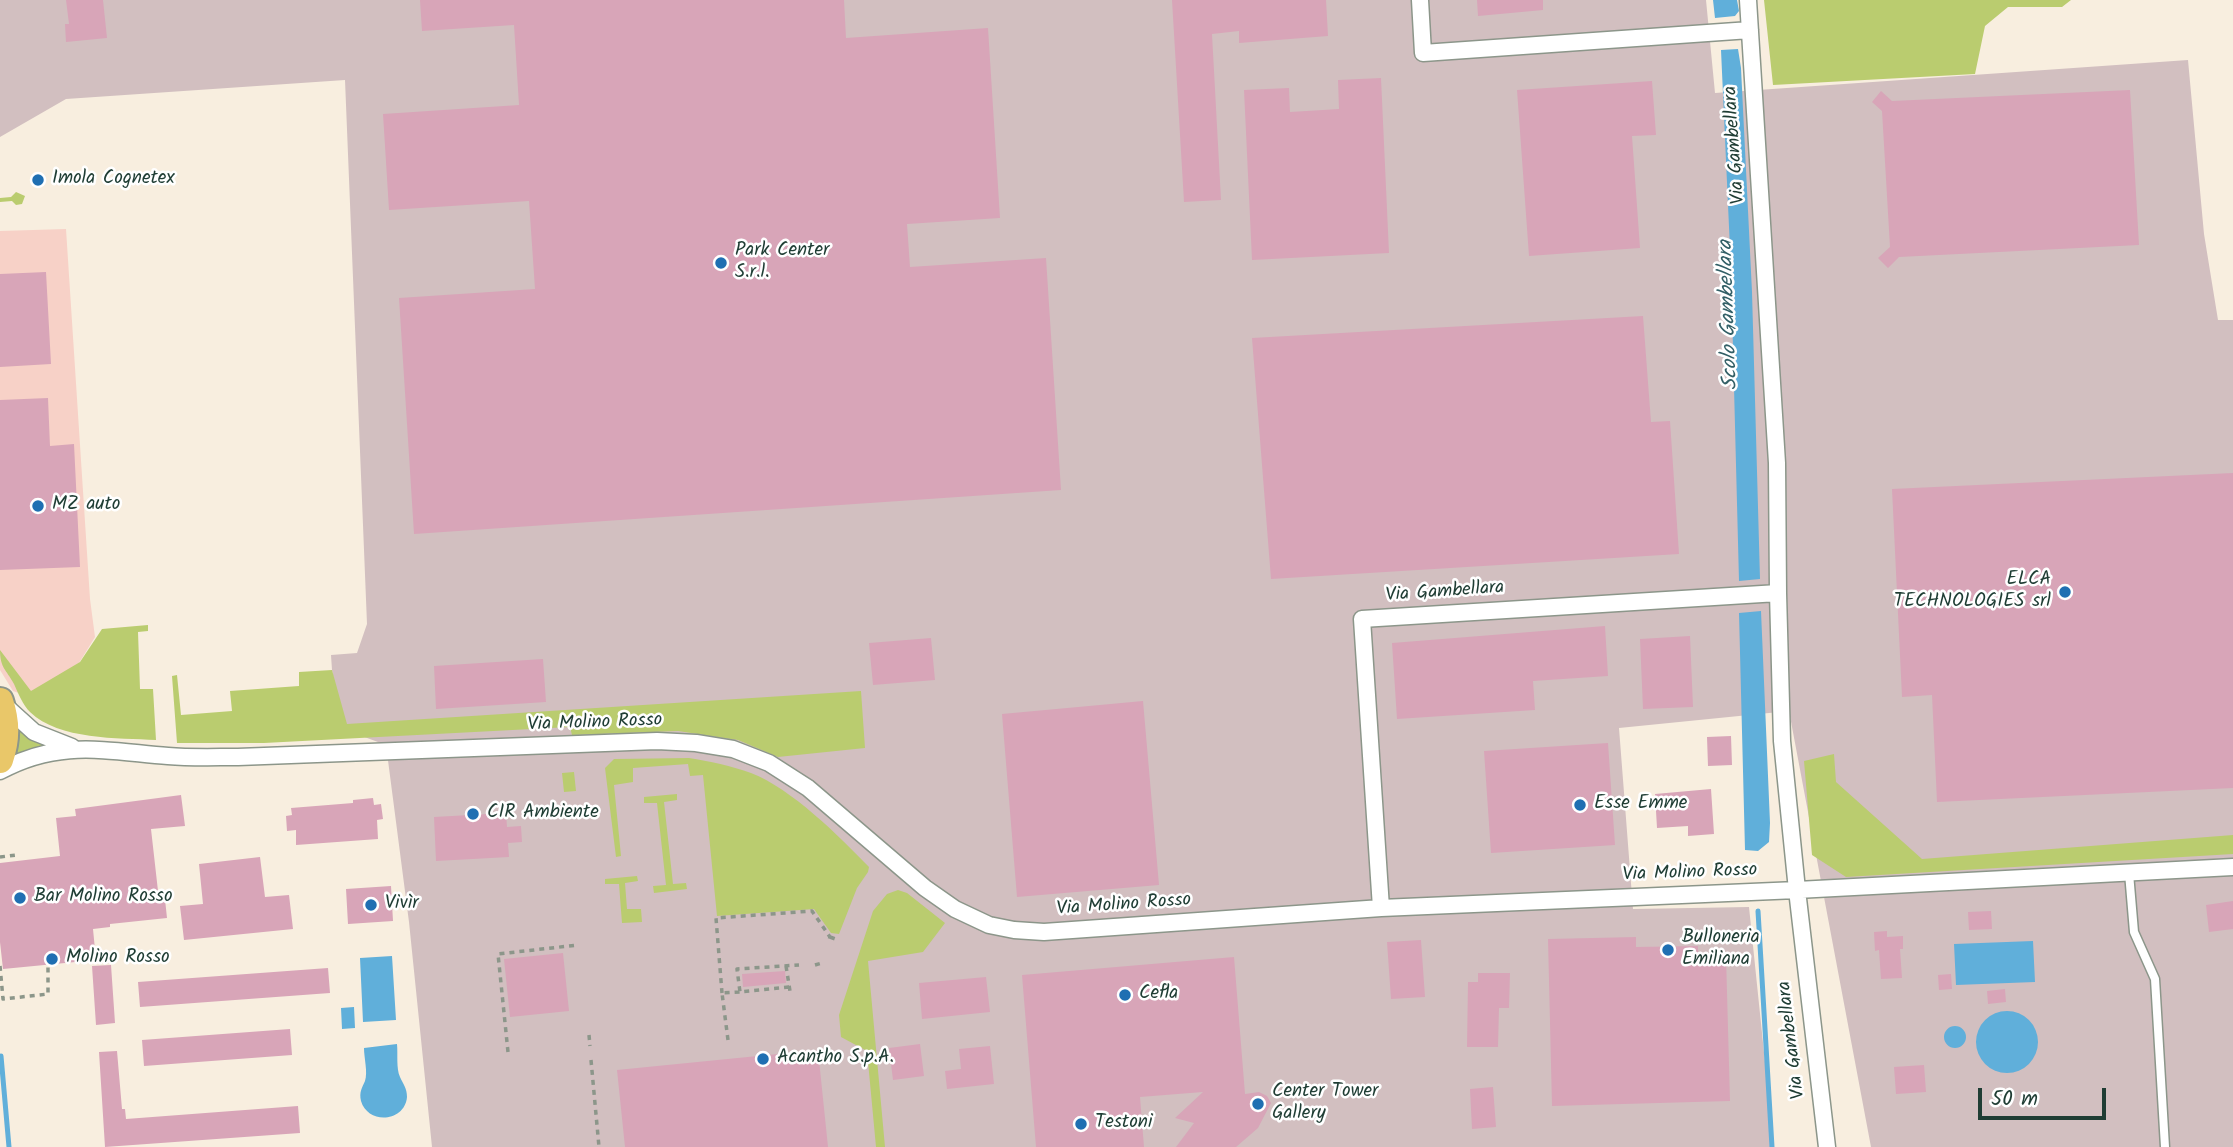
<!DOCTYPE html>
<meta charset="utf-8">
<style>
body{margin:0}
#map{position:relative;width:2233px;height:1147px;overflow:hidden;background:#f8eedf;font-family:Kalam,sans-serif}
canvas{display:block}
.scale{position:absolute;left:1978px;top:1088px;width:128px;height:32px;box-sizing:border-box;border:4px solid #1f3d34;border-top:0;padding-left:9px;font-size:21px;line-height:24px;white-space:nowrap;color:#1f3d34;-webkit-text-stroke:5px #fff;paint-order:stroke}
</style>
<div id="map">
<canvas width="2233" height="1147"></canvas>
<div class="scale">50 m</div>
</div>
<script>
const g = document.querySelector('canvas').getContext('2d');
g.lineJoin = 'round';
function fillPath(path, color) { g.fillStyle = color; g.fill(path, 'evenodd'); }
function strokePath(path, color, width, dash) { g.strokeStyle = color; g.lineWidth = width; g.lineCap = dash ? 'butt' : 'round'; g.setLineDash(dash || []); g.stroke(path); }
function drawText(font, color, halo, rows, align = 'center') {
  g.font = font + ' Kalam,sans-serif'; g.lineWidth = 5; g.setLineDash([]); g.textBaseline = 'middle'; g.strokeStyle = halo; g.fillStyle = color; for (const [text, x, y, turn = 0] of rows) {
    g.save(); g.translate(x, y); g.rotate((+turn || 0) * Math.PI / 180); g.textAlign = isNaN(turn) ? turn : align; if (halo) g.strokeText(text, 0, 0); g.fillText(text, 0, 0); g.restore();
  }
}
fillPath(new Path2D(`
 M66,229L90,599L95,637L79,663L27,696L13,691L0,670V231Z`), '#f7d1c7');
fillPath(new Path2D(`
 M0,0H1706L1715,93L2188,60L2204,234L2218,320H2233V1147H1871L1789,711L1619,728L1633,909L1749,907L1769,1101L1770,1147H432L409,922L386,745L343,729L332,670L331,655L357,653L367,624L345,80L66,99L0,137Z`), '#d2bfc0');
fillPath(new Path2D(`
 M1764,0H2071L2062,7H2008L1985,26L1975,74L1773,85Z
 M16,192L25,196L22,204L16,205L12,201L0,202V198L11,197Z
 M148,625V631L138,632L140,689H153L156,740C118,738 59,740 30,712C23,705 18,693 14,684C6,669 0,668 0,650L31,691L80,662L102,629Z
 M332,670L347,724L861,691L865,748L778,757L738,740L678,731L572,735L570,727L264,743H177L172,676L177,675L181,715L232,711L230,691L299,686V672Z
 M15,728L44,746L12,755Z
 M1834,754L1836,782L1922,859L2233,835V854L1846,877L1812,855L1804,761Z
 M689,758C709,761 732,766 751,773C792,789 839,836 869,867L868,872L857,888L839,934L831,933L814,909L717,916L703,775L690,776L688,764L633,768V782L614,785L621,856L616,857L605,768L614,759Z
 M574,772L576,791L564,792L562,773Z
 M677,794V800L664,802L673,884L686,883L687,889L654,893L653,886L666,885L657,803H644V797Z
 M637,876L638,881L625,883L627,909H641L642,922L622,923L619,884H605V879Z
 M898,890L907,893L945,923L923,952L868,961L885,1147H876L867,1051L841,1037L839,1015L873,911L887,894Z`), '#bacc6f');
fillPath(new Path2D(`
 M1713,0H1737L1739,11L1735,16L1715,18Z
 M1738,49L1741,68L1752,292L1760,579L1739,581L1731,271L1721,50Z
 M1761,611L1770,823L1769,842L1758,851L1745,850L1739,613Z
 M2033,941L2035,982L1956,985L1954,944Z
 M392,956L396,1020L363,1022L360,958Z
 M354,1007L355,1028L342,1029L341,1008Z
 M1976 1042a31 31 0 1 1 62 0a31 31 0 1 1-62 0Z
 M1944 1037a11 11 0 1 1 22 0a11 11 0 1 1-22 0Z
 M397,1044C398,1054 396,1068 400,1077C403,1084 407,1088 407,1097C405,1122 368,1125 361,1101C359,1092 362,1088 365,1081C368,1072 364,1058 364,1048Z`), '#60afda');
strokePath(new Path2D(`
 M1758,911L1772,1147
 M1,1056L9,1147`), '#60afda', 5);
fillPath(new Path2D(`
 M66,0H103L107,38L66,42L65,24H69Z
 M420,0H844L846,38L988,28L1000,218L907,224L910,267L1046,258L1061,490L414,534L399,298L535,289L529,201L389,210L383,114L519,105L514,25L422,31Z
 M1172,0H1326L1328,36L1239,43V31L1212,34L1221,200L1184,202Z
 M1477,0H1543V10L1478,16Z
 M1381,78L1389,253L1252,260L1244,90L1289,88L1290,112L1339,109L1338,80Z
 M1652,81L1656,135L1632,136L1640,248L1529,256L1517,90Z
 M2130,90L2139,245L1899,257L1888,268L1878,258L1890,247L1882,111L1872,102L1881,91L1892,101Z
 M46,272L51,364L0,367V274Z
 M1643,316L1651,422L1670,421L1679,554L1271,579L1252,338Z
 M48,398L50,446L74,444L80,567L0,570V400Z
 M2233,473V788L1937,802L1932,695L1902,697L1892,489Z
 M1605,626L1608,676L1533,681L1535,710L1397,719L1392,643Z
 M1690,636L1693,707L1643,709L1640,639Z
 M931,638L935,680L873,685L869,643Z
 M543,659L546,702L436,709L434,666Z
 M1143,701L1159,885L1017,897L1002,714Z
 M1731,736L1732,765L1708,766L1707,737Z
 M1608,743L1615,845L1491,853L1484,751Z
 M1711,789L1714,834L1688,836V826L1657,828L1655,794Z
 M181,795L185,826L151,829L158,891L164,890L167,918L110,924V927L93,929L96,960L3,969L0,942V863L60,856L56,818L76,816L75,809Z
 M373,798L374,805L381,804L383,819L377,820L378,839L296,845V830L287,831L286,816L292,815L291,808L353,803V800Z
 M506,813L507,827L521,826L522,842L508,843L509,857L436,861L434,817Z
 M260,857L265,897L289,895L293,929L184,940L180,906L203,904L199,864Z
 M391,886L393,921L348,924L346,889Z
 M2233,901V929L2209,932L2206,905Z
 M1991,911L1992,929L1969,930L1968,912Z
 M1887,931V937L1903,936V949H1900L1902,978L1881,979L1879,950L1875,951L1874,932Z
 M1636,937V947L1698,946V957L1726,956L1730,1101L1552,1106L1548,939Z
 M1421,940L1425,997L1391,999L1387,942Z
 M563,953L569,1011L510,1017L504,959Z
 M1234,957L1245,1094L1259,1092L1267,1096L1271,1103L1258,1128L1236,1147H1176L1194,1123L1175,1118L1203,1092L1140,1097L1144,1147H1036L1022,975Z
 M111,965L115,1023L96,1025L92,966Z
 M328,968L330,993L140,1007L138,982Z
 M785,971L786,983L743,987L742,974Z
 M1478,973H1510L1509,1008H1499L1498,1047H1467L1468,982H1478Z
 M1951,974L1952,989L1939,990L1938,975Z
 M986,977L990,1012L922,1019L919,983Z
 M2005,989L2006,1002L1988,1004L1987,991Z
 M290,1029L292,1055L144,1066L142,1040Z
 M920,1044L924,1076L893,1080L889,1048Z
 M990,1046L994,1084L947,1089L945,1071L961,1069L959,1049Z
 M818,1050L828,1147H625L617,1070Z
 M117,1051L122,1109H125L126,1119L298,1106L300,1133L105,1147L99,1052Z
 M1924,1065L1926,1092L1896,1094L1894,1067Z
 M1493,1087L1496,1127L1472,1129L1470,1089Z`), '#d8a5b8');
const lane = new Path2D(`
 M2129,873L2134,932L2155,979L2165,1147`);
const street = new Path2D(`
 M1420,0L1423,53L1750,30
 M1748,0L1777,463L1778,593L1782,741L1797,890L1827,1147
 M3,704L34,732L72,747
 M0,771C59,739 105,751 168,756C191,758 215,757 238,757L657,741L696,743L733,749L769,763L808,788L925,888L955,909L989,925L1014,930L1044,932L1381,908L1797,890L2233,867
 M1381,908L1362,619L1778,593`);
const primary = new Path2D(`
 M0,701C7,722 7,739 0,760`);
strokePath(lane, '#8c968a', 11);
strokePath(street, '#8c968a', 19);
strokePath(primary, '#8c968a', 30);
strokePath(new Path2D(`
 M0,857L16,855
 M830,937L838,940
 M815,965L822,963
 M0,966L3,999L48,994V965
 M786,966L790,991
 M789,987L740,992L737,969L799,965
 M722,993L716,918L812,911L830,937L829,940
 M589,1035L590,1046
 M728,1040L722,993L740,992
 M508,1052L498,954L578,945
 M591,1060L599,1147`), '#8c968a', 3.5, [5, 5]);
strokePath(lane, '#fff', 8);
strokePath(street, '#fff', 16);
strokePath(primary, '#e9c769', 26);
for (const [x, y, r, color] of [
 [38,180,7,"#1f6fb2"],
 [721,263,7,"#1f6fb2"],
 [38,506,7,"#1f6fb2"],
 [2065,592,7,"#1f6fb2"],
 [1580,805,7,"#1f6fb2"],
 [473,814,7,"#1f6fb2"],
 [20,898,7,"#1f6fb2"],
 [371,905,7,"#1f6fb2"],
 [1668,950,7,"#1f6fb2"],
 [52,959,7,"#1f6fb2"],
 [1125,995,7,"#1f6fb2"],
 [763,1059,7,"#1f6fb2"],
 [1258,1104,7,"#1f6fb2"],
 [1081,1124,7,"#1f6fb2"]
]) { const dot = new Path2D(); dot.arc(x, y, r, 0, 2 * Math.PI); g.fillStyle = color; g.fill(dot); strokePath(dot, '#fff', 2.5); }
drawText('19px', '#1f3d34', '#fff', [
 ["Via Gambellara",1736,145,-94],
 ["Via Gambellara",1445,593,-4],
 ["Via Molino Rosso",595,724,-2],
 ["Via Molino Rosso",1690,874,-2],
 ["Via Molino Rosso",1124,906,-4],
 ["Via Gambellara",1793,1040,-97]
]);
drawText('19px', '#1f3d34', '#fff', [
 ["Imola Cognetex",52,180],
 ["Park Center",735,252],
 ["S.r.l.",735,274],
 ["MZ auto",52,506],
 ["ELCA",2051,581,"right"],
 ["TECHNOLOGIES srl",2051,603,"right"],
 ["Esse Emme",1594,805],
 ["CIR Ambiente",487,814],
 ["Bar Molino Rosso",34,898],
 ["Vivìr",385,905],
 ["Bulloneria",1682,939],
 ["Emiliana",1682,961],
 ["Molino Rosso",66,959],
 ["Cefla",1139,995],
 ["Acantho S.p.A.",777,1059],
 ["Center Tower",1272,1093],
 ["Gallery",1272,1115],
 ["Testoni",1095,1124]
], 'left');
drawText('italic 21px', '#325f66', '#fff', [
 ["Scolo Gambellara",1730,315,-92]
]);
</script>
